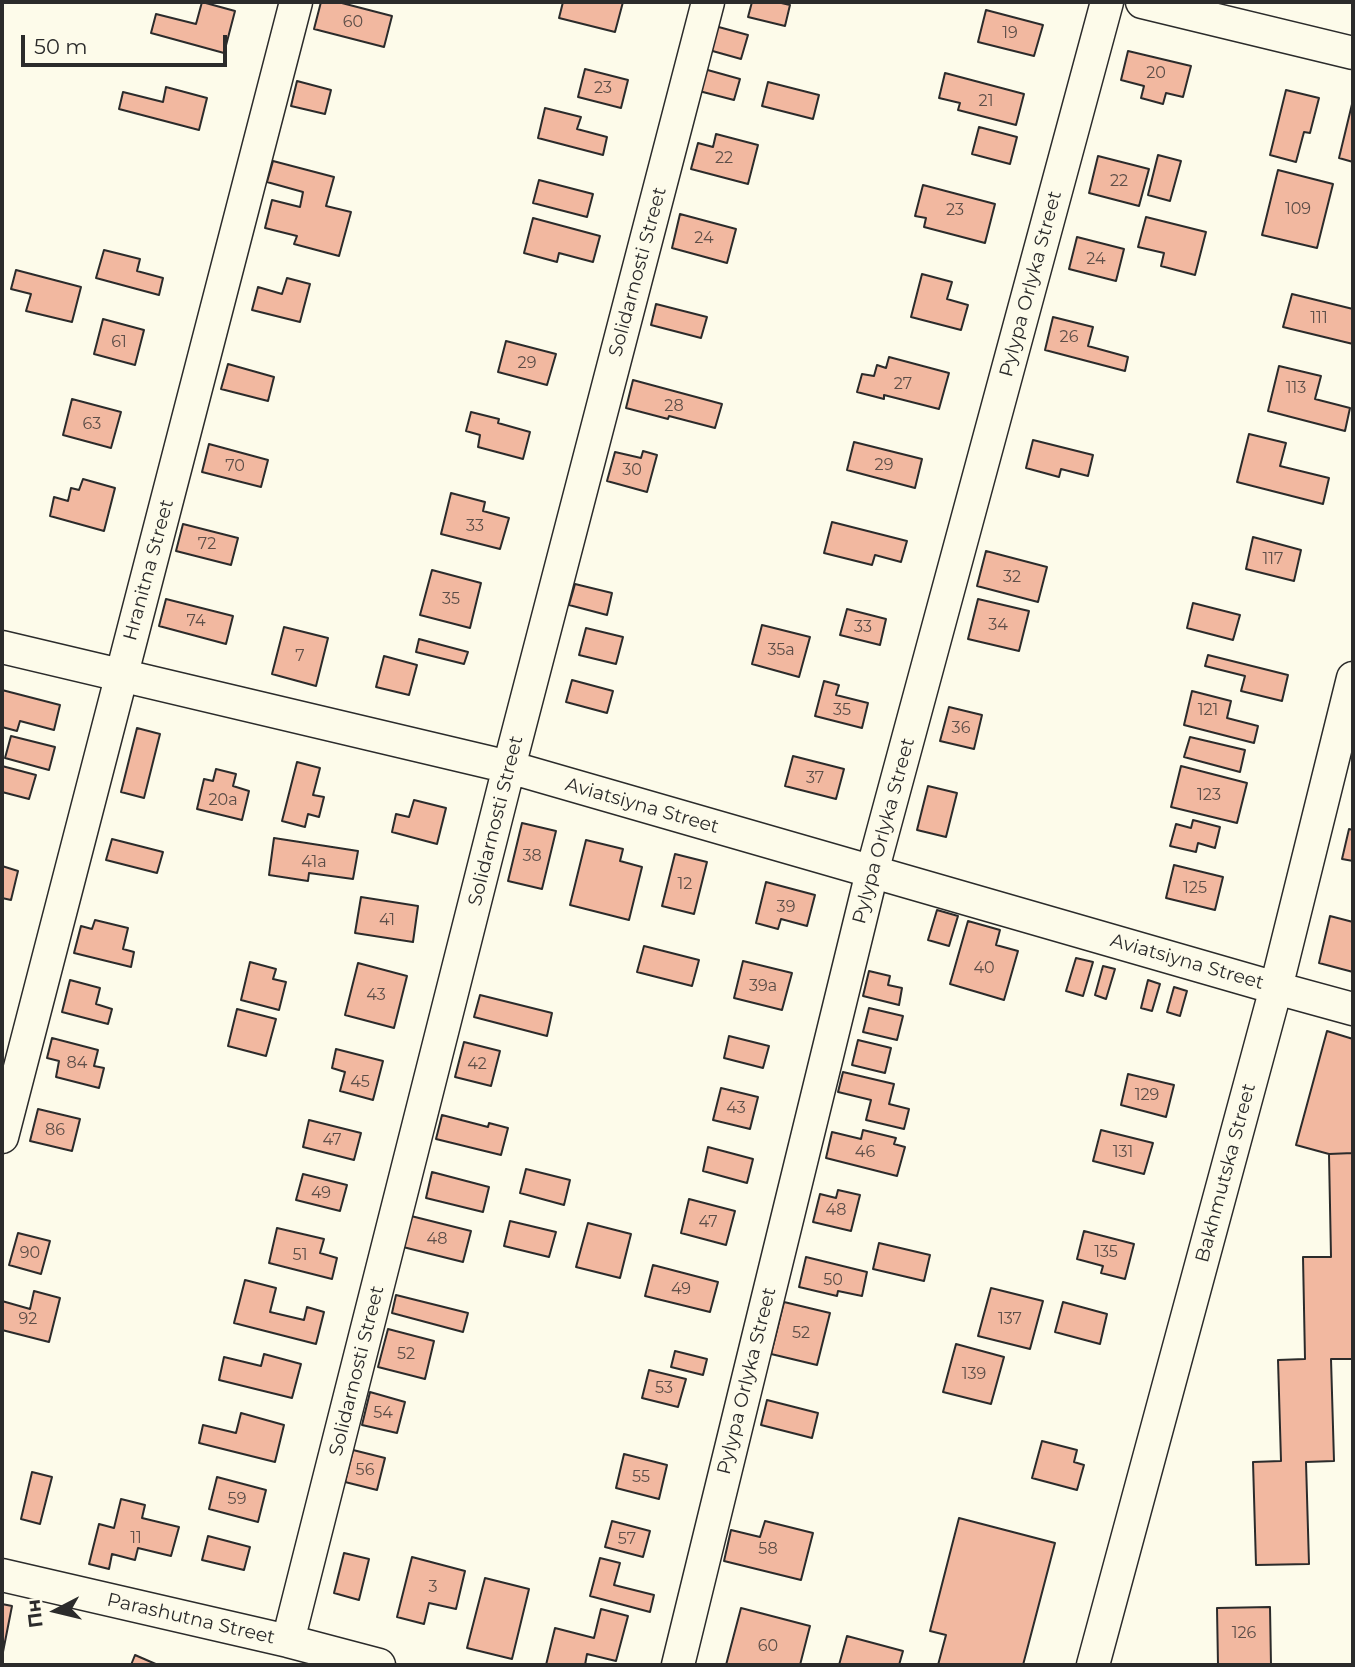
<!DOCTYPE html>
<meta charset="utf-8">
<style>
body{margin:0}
#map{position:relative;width:1355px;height:1667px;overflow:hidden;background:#fdfbea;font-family:Montserrat,sans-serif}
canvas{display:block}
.frame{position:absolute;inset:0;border:4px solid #2b2b2b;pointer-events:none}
.north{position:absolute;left:21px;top:1576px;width:70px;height:70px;-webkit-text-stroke:5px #fdfbea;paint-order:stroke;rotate:263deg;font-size:19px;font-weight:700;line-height:28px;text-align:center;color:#2b2b2b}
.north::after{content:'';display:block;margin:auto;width:24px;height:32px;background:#2b2b2b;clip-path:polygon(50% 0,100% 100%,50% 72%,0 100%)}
.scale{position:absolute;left:21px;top:35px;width:206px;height:32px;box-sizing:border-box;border:4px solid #2b2b2b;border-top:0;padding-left:9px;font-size:21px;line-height:24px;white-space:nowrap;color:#2b2b2b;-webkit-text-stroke:5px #fdfbea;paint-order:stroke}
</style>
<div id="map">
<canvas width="1355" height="1667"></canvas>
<div class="frame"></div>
<div class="north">Пн</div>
<div class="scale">50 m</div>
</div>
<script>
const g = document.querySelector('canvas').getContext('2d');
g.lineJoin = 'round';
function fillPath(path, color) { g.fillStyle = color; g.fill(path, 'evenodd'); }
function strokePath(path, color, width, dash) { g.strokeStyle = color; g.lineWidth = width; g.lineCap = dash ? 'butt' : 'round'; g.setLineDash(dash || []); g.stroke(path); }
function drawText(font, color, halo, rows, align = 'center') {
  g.font = font + ' Montserrat,sans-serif'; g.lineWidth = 5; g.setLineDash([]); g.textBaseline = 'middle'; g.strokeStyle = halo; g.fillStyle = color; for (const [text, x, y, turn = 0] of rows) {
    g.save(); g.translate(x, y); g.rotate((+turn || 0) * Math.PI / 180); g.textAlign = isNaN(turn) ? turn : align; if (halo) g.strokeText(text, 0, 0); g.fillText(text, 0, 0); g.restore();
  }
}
const building = new Path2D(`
 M202,2L235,11L224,53L151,33L156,14L196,24Z
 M321,2H338L392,16L384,47L314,29Z
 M563,2H623L615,32L559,18Z
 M752,2H777L790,5L785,26L748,17Z
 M986,10L1043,25L1034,56L978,42Z
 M715,26L748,35L741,59L709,50Z
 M1128,51L1191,66L1183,97L1166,93L1163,104L1141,98L1144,86L1121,80Z
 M585,69L628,80L621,108L578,97Z
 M704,69L740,79L734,100L699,91Z
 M945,73L1024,94L1016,125L958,110L960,103L939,98Z
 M297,81L331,90L325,114L291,106Z
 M768,82L819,95L813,119L762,106Z
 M166,87L207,98L199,130L119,109L123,92L163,102Z
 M1286,90L1319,98L1310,133L1304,132L1296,162L1270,155Z
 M1353,100V162L1339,158Z
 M545,108L581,117L577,129L607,137L603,155L538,138Z
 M979,127L1017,137L1010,164L972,154Z
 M716,134L758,145L748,184L691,169L698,143L713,147Z
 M1158,155L1181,161L1170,201L1148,195Z
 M1098,156L1149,169L1139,206L1089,193Z
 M273,161L334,177L326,206L351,212L339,256L294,244L297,236L265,228L272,200L300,207L303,192L267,182Z
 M1278,170L1333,184L1317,248L1262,235Z
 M539,180L593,194L587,217L533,203Z
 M923,185L995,204L985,243L924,227L926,218L915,216Z
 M680,214L736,229L727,263L672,248Z
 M1146,217L1206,232L1195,275L1161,266L1164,253L1138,247Z
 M533,218L600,236L593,262L559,253L557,262L524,253Z
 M1077,237L1124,249L1116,281L1069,269Z
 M104,250L140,259L137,271L163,278L159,295L96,278Z
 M16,270L81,287L72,322L26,311L31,294L11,289Z
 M922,274L952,282L947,299L968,305L961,330L911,317Z
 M287,278L310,284L300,322L252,310L258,287L282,294Z
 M1292,294L1353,309V344L1283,327Z
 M656,304L707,317L701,338L651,325Z
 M1053,317L1093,327L1088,346L1128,357L1125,371L1045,350Z
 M103,319L144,330L135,365L94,354Z
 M506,341L556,354L547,385L498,372Z
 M889,357L949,373L939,409L884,395V399L857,392L862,374L874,376L877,365L886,368Z
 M228,364L274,377L268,401L221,389Z
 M1279,366L1321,376L1315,399L1350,408L1345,431L1268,411Z
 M633,380L722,404L715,428L669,416L668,419L626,408Z
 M72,399L121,412L111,448L63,435Z
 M471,412L499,419L498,423L530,432L523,459L478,447L480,435L466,431Z
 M1249,434L1286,443L1280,466L1329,478L1323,504L1237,482Z
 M1033,440L1093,455L1088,476L1061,469L1059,477L1026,468Z
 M854,442L922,459L915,488L847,470Z
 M209,444L268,460L261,487L202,472Z
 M643,451L657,455L647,492L607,481L615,452L641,458Z
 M83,479L115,488L104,531L50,516L54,497L68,501L71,488L79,490Z
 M451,493L485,502L483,511L509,518L500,549L441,534Z
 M832,522L907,541L901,562L875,555L872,565L824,553Z
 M183,524L238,538L231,565L176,551Z
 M1253,537L1301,550L1294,581L1246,569Z
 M986,551L1047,567L1038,602L977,586Z
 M432,570L481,583L470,628L420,615Z
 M575,584L612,593L607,615L569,605Z
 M166,599L233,616L226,644L159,626Z
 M978,599L1029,611L1019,651L968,639Z
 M1193,603L1240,615L1233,640L1187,628Z
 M847,609L886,619L880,645L840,635Z
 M762,625L810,637L799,677L752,664Z
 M284,627L328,638L316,686L272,674Z
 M586,628L623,637L616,664L579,655Z
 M419,639L468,652L464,664L416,652Z
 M1208,655L1288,675L1282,701L1241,691L1245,676L1205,666Z
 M384,656L417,665L409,695L376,687Z
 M572,680L613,691L607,713L566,702Z
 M824,681L839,685L836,695L868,703L862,728L815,716Z
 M2,690L60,705L54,730L20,721L17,731L2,727Z
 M1192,691L1231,701L1227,718L1258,726L1254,743L1184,725Z
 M949,707L982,715L974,749L940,741Z
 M137,728L160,734L144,798L121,792Z
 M11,736L55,747L49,770L5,758Z
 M1190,737L1245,750L1240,772L1184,757Z
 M793,756L844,769L836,799L785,786Z
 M297,762L320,768L313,795L324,797L319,817L308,814L305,827L282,821Z
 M2,766L36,775L29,799L2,792Z
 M1181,766L1247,783L1237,823L1171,807Z
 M216,769L236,774L233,786L249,791L242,820L197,809L204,779L213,781Z
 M928,786L957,793L946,837L917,830Z
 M414,800L446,808L437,844L392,832L396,814L409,817Z
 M1193,820L1220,827L1215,848L1198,843L1196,852L1170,846L1176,824L1191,828Z
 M522,823L556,831L542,889L508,881Z
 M1349,829L1353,830V861L1342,859Z
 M274,838L358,851L353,879L309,873L308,881L269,875Z
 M112,839L163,852L157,873L106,860Z
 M586,840L623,849L620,861L642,867L629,920L570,905Z
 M675,854L707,862L694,914L662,906Z
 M1174,865L1223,877L1215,910L1166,898Z
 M2,866L18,871L11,900L2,898Z
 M766,882L815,895L807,926L781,919L778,929L756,923Z
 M361,897L418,906L413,942L355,933Z
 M937,910L958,916L949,946L928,940Z
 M1330,916L1353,922V972L1319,963Z
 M95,920L128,928L123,949L134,952L131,967L74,953L81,926L92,929Z
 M968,921L1000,930L996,945L1018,951L1004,1000L950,984Z
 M644,946L699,960L692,986L637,972Z
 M1076,958L1093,962L1083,996L1066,991Z
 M743,961L792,973L782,1010L734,998Z
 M250,962L276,969L273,979L286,982L279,1010L241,1000Z
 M358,963L407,976L394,1028L345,1015Z
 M1103,966L1115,969L1106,999L1095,995Z
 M869,971L890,976L888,985L902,988L899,1005L863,996Z
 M70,980L100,988L96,1004L112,1009L108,1024L62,1012Z
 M1148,980L1160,984L1152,1011L1141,1008Z
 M1174,987L1187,991L1180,1016L1167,1012Z
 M480,995L552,1013L547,1036L474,1017Z
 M869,1008L903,1016L897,1040L863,1032Z
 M237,1009L276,1019L266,1056L228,1046Z
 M1327,1031L1353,1039V1153L1329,1154L1296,1145Z
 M729,1036L769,1046L763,1068L724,1058Z
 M52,1038L98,1050L94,1066L104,1068L99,1088L56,1077L59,1061L47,1058Z
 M858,1040L891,1048L885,1073L852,1065Z
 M464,1042L500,1051L491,1086L455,1077Z
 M336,1049L383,1061L373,1100L340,1091L345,1072L332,1068Z
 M843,1072L894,1084L889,1104L909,1109L904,1129L866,1120L871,1100L838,1092Z
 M1128,1074L1174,1085L1166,1117L1121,1105Z
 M721,1088L758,1097L750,1129L713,1120Z
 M38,1109L80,1119L72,1151L30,1141Z
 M442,1115L488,1127L489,1123L508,1128L501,1155L436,1139Z
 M309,1120L361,1133L354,1160L303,1147Z
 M863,1130L896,1138L894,1144L905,1147L897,1176L826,1158L832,1132L861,1139Z
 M1101,1130L1153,1143L1144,1174L1093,1161Z
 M708,1147L753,1159L747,1183L703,1171Z
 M1353,1153V1359H1331L1334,1461L1306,1462L1309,1564L1256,1565L1253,1462L1281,1461L1278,1360L1305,1359L1303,1257H1331L1329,1154Z
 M526,1169L570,1180L564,1205L520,1193Z
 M432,1172L489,1187L483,1212L426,1198Z
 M303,1174L347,1185L340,1211L296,1200Z
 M838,1190L860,1195L851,1231L813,1222L820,1194L836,1198Z
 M689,1199L735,1211L726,1245L681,1233Z
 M411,1216L471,1231L463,1262L403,1247Z
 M510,1221L556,1232L549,1257L504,1246Z
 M588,1223L631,1234L620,1278L576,1267Z
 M277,1228L324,1239L320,1253L337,1258L332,1279L269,1263Z
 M1084,1231L1134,1244L1125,1279L1101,1273L1103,1266L1077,1259Z
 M18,1233L50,1241L41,1274L9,1265Z
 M879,1243L930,1255L924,1281L873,1269Z
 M806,1257L867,1272L862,1296L838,1291L837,1296L799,1287Z
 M653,1265L718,1282L710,1312L645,1296Z
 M245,1280L276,1288L270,1312L304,1320L307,1307L324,1312L316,1344L234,1323Z
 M991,1288L1043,1301L1030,1349L978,1336Z
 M34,1291L60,1298L49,1342L2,1330V1301L30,1309Z
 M396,1295L468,1313L463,1332L392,1313Z
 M784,1302L830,1313L817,1365L771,1354Z
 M1063,1302L1107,1314L1100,1344L1055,1332Z
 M388,1329L434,1341L425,1379L378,1367Z
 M956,1344L1004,1357L991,1404L943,1392Z
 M675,1351L707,1359L703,1375L671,1367Z
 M264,1354L301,1364L292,1398L219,1380L224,1357L261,1366Z
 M649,1370L686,1379L678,1407L642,1398Z
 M370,1392L405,1402L397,1433L362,1425Z
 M767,1400L818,1413L812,1438L761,1425Z
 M241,1413L284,1425L275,1462L199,1443L203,1425L236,1433Z
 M1042,1441L1077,1450L1074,1462L1084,1465L1077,1490L1032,1478Z
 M353,1450L385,1458L377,1490L345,1482Z
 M624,1454L667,1465L659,1499L616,1488Z
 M32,1472L52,1477L40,1524L21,1519Z
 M217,1477L266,1490L258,1522L209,1509Z
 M121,1499L145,1505L142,1518L179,1527L171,1556L138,1548L135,1560L112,1554L109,1569L89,1564L99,1524L114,1528Z
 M959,1518L1055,1543L1023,1665H938L946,1635L930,1631Z
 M612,1521L650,1531L643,1557L605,1547Z
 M765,1521L813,1533L801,1580L724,1561L731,1530L760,1537Z
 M208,1536L250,1547L244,1570L202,1560Z
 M344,1553L369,1559L359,1600L334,1593Z
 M412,1557L465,1571L456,1609L429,1603L424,1624L397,1617Z
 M600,1558L620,1563L614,1585L654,1595L650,1612L590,1596Z
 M485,1578L529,1589L512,1659L467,1648Z
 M2,1604L12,1606L2,1657Z
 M1270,1607L1271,1665H1218L1217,1608Z
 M741,1608L810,1626L800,1665H726Z
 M601,1609L628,1616L616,1661L587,1654L585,1665H546L555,1628L594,1638Z
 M847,1636L903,1651L899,1665H839Z
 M135,1655L158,1665H131Z`);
fillPath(building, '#f2b8a0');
strokePath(building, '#2b2b2b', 2);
const minor = new Path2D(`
 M1142,2L1353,53
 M2,647L509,767L1276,988L1353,1009
 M2,1137L296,2
 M2,1575L288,1641L379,1665
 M288,1641L509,767L708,2
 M678,1665L872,872L1107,2
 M1093,1665L1276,988L1353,678`);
strokePath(minor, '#2b2b2b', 35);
strokePath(minor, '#fdfbea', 32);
drawText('16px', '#5d4e48', null, [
 ["60",353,22],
 ["19",1010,33],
 ["20",1156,73],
 ["23",603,88],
 ["21",986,101],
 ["22",724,158],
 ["22",1119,181],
 ["109",1298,209],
 ["23",955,210],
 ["24",704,238],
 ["24",1096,259],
 ["111",1319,318],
 ["26",1069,337],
 ["61",119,342],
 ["29",527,363],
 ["27",903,384],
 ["113",1296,388],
 ["28",674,406],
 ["63",92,424],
 ["29",884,465],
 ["70",235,466],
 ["30",632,470],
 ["33",475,526],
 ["72",207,544],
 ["117",1273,559],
 ["32",1012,577],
 ["35",451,599],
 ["74",196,621],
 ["34",998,625],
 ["33",863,627],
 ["35а",781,650],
 ["7",300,656],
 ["35",842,710],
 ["121",1208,710],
 ["36",961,728],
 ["37",815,778],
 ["123",1209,795],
 ["20а",223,800],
 ["38",532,856],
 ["41а",314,862],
 ["12",685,884],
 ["125",1195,888],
 ["39",786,907],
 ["41",387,920],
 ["40",984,968],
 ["39а",763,986],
 ["43",376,995],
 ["84",77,1063],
 ["42",477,1064],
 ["45",360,1082],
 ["129",1147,1095],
 ["43",736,1108],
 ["86",55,1130],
 ["47",332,1140],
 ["46",865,1152],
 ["131",1123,1152],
 ["49",321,1193],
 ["48",836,1210],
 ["47",708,1222],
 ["48",437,1239],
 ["135",1106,1252],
 ["90",30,1253],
 ["51",300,1255],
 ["50",833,1280],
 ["49",681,1289],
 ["92",28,1319],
 ["137",1010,1319],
 ["52",801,1333],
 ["52",406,1354],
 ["139",974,1374],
 ["53",664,1388],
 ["54",383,1413],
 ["56",365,1470],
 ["55",641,1477],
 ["59",237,1499],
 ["11",136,1538],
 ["57",627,1539],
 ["58",768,1549],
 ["3",433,1587],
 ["126",1244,1633],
 ["60",768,1646]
]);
drawText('19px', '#2b2b2b', '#fdfbea', [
 ["Solidarnosti Street",638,272,-75],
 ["Pylypa Orlyka Street",1031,284,-75],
 ["Hranitna Street",149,570,-75],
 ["Aviatsiyna Street",642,806,16],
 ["Solidarnosti Street",496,821,-76],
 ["Pylypa Orlyka Street",884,831,-75],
 ["Aviatsiyna Street",1187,962,16],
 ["Bakhmutska Street",1226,1173,-75],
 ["Solidarnosti Street",357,1371,-76],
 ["Pylypa Orlyka Street",747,1381,-76],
 ["Parashutna Street",191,1619,13]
]);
</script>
